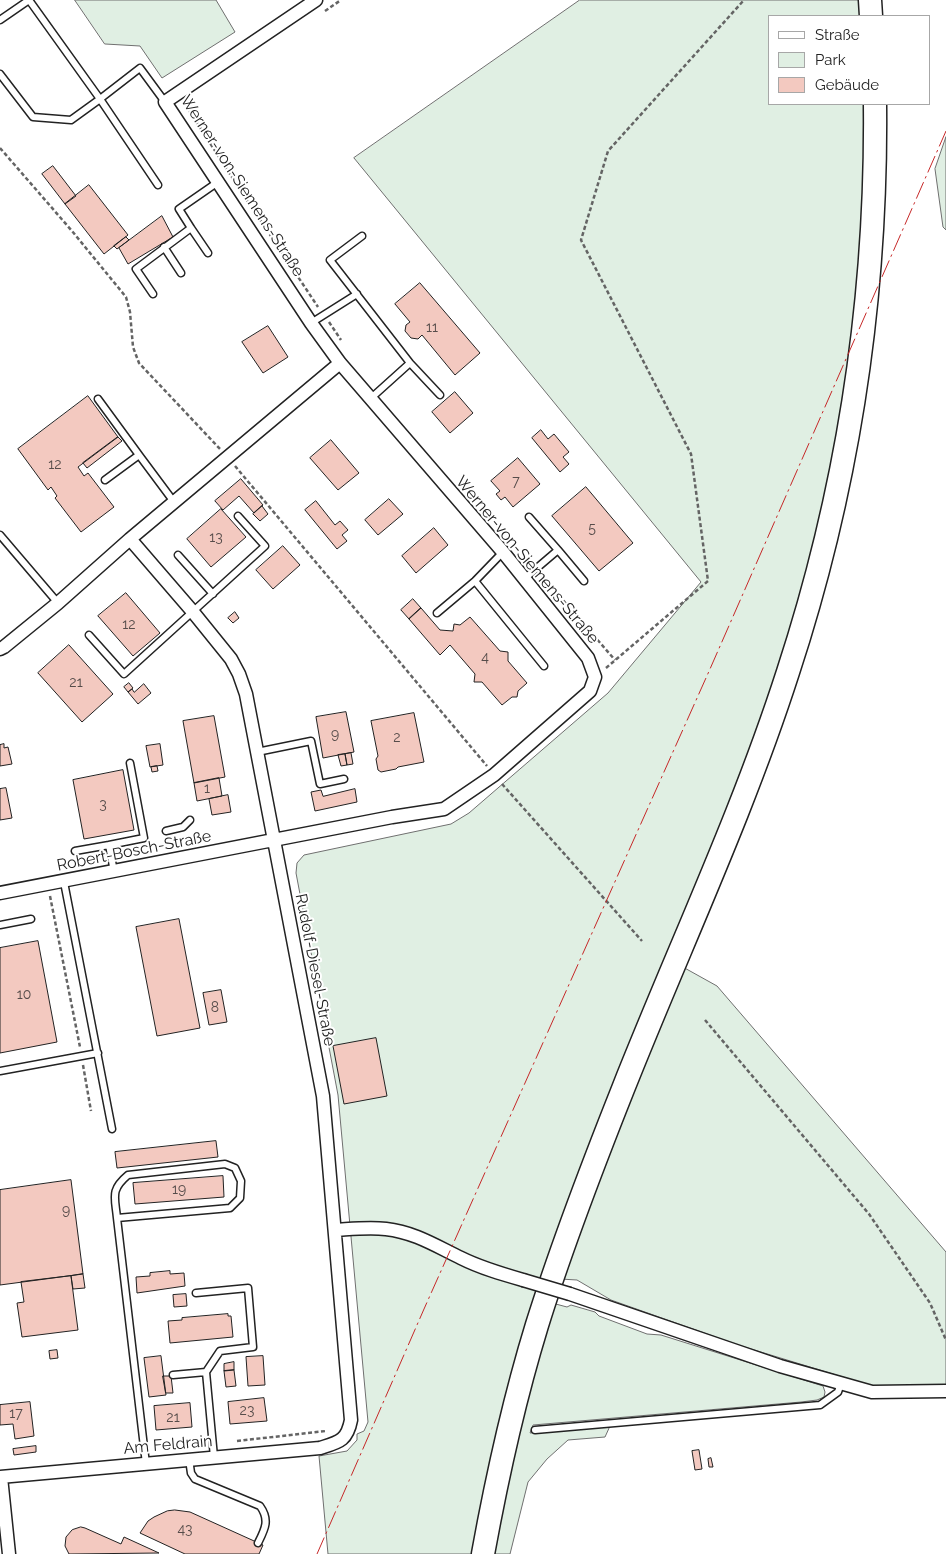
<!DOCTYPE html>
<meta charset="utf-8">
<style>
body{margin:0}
#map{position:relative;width:946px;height:1554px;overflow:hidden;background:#fff;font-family:Raleway,sans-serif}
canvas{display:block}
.legend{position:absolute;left:768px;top:15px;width:162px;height:90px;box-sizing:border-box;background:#fff;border:1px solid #a7a7a7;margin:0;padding:6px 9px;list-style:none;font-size:15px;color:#222}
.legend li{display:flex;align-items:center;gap:10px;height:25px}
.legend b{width:25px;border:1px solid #a7a7a7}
</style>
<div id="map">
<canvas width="946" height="1554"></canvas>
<ul class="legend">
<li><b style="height:6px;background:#fff"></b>Straße</li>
<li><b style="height:14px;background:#e0efe3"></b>Park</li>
<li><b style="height:14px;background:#f3c9c0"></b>Gebäude</li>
</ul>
</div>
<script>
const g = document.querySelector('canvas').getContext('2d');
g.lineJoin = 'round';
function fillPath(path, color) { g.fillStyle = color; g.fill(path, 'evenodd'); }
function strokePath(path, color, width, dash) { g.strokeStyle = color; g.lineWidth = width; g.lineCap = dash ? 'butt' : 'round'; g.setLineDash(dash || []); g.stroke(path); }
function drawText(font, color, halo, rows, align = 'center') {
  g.font = font + ' Raleway,sans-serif'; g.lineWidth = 4; g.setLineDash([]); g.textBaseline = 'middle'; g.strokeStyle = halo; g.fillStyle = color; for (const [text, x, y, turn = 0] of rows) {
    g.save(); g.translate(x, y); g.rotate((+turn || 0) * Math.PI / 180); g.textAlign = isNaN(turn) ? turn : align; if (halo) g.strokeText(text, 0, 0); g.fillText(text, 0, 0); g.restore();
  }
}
const green = new Path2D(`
 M75,0H216L235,32L162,78L140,46L105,44Z
 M580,0H861L862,16H770V104H866L865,185L858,302L824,510L766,711L670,953L473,1554H328L319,1456L347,1451L357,1440V1434L364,1431L368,1422L338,1095L296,873L297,863L304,855L451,824L469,813L608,693L701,582L354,158Z
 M946,137V230L943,227L935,169Z
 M681,966L717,986L946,1252V1390L872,1386L738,1345L611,1300L577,1280L560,1279Z
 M552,1303L567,1307L571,1305L595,1312L599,1316L647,1334L661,1335L823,1386L825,1392L824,1397L817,1400L801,1402L533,1425L530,1433L610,1426L605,1437L568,1440L547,1459L528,1482L510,1554H490L498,1504Z`);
fillPath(green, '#e0efe3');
strokePath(green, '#6f6f6f', 1);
const building = new Path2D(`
 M53,166L76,196L65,204L42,174Z
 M89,185L128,235L104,254L65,204Z
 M162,216L173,237L128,264L119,248Z
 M126,237L129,240L117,249L114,246Z
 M420,283L480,353L455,375L422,335L418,339L411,338L405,331L406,325L410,322L395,304Z
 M268,326L288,357L263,373L242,342Z
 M455,392L473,413L450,433L432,412Z
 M88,396L118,437L78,467L84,476L88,473L114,507L81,532L55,498L57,496L51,487L48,490L18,449Z
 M541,430L548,439L554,434L569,452L563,457L569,464L560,472L532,438Z
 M118,437L122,441L87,468L83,463Z
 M331,440L359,473L338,490L310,458Z
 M518,458L540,484L513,507L505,497L501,500L496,494L500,491L491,481Z
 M241,479L263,505L254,513L239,496L223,510L215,501Z
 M586,487L633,543L599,571L552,516Z
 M389,499L403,514L378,535L365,520Z
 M316,501L335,525L340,521L348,530L342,535L347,541L337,549L305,510Z
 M262,506L268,514L260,521L253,514Z
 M221,509L246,537L211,567L187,539Z
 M434,528L448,545L416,573L402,556Z
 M283,546L300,565L273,589L256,570Z
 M126,593L160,633L133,656L98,616Z
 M413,599L421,608L409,619L401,610Z
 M421,608L440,630L453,631L454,624L460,625L470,617L500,651L508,652V661L527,683L518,691L517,697H512L502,705L482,682H474L475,674L450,645L440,655L409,619Z
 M235,612L239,618L233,623L228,618Z
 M69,645L113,694L82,722L38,673Z
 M129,683L133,688L128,692L124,687Z
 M144,684L151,693L138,704L128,692L132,689L134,692Z
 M346,712L354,752L323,758L316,717Z
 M414,713L424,762L398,767L396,769L381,772L378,770L376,759L378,756L371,721Z
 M214,716L225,777L194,783L183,721Z
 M4,744V748L8,747L12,764L0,766V745Z
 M160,744L163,765L150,767L146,746Z
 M351,753L353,764L347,765L345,754Z
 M345,754L347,765L341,766L338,755Z
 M157,766L158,771L152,772L151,767Z
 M123,770L134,830L84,839L73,780Z
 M219,778L222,796L197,801L194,783Z
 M6,788L12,818L0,820V789Z
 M355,789L357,802L315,811L311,792L321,790L323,796Z
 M228,795L231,812L212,815L209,799Z
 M179,919L200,1028L157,1036L136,927Z
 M38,941L57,1042L0,1053V948Z
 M221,990L227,1022L209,1025L203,993Z
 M376,1038L387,1096L344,1104L333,1046Z
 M216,1141L218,1157L117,1168L115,1152Z
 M223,1176L224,1197L135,1204L133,1183Z
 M71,1180L83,1274L0,1285V1190Z
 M170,1271V1274L184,1273L185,1286L137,1293L136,1277L150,1276V1273Z
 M83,1274L85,1288L73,1289L71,1276Z
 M71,1276L78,1330L22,1337L17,1303L24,1302L21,1282Z
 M186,1294L187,1306L174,1307L173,1295Z
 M228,1314V1316H231L233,1337L170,1343L168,1321L182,1320V1318Z
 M57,1350L58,1358L50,1359L49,1351Z
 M161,1356L166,1395L149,1397L144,1358Z
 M263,1356L265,1385L248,1386L246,1357Z
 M234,1362V1370L224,1371V1364Z
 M234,1370L236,1386L226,1387L224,1371Z
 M163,1376H171L173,1393H166Z
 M264,1398L267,1421L230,1424L228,1402Z
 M30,1402L34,1436L15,1439L13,1424L0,1425V1405Z
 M190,1403L192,1427L156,1430L154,1406Z
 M36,1446V1452L14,1455L13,1449Z
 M699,1450L702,1469L695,1470L692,1451Z
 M711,1458L713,1467H709L708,1459Z
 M175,1510L190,1512L263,1545L259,1554H185L140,1533L148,1521L154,1517L167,1511Z
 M81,1527L85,1528L121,1544L124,1537L159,1553L69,1554L65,1546L66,1537L72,1530Z`);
fillPath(building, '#f3c9c0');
strokePath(building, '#222', 1);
const lane = new Path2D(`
 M0,20L29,0L100,99L71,120L33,117L0,74
 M158,185L100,99L140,68L165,102
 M191,228L208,253
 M362,236L330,260L410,363L440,395
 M164,247L181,273
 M153,294L136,269L191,228L179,209L218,182
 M311,323L357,294
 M98,399L139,455
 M370,399L410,363
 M105,480L139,455L174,502
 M0,535L58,603
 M558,550L584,581
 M178,555L213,594
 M524,579L558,550L529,517
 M475,581L544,666
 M437,613L475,581L503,552
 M89,635L124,674L265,546L238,516
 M257,752L311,741L320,784L344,779
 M166,831L183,827L190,820
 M75,851L109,845
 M114,872L109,845L144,838L130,763
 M64,882L112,1129
 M0,925L31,919
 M0,1071L98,1053
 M117,1218L230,1208L240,1198L241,1181L235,1168L225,1164L128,1175C110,1190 115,1197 117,1218L146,1464
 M206,1372L214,1457
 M173,1375L206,1372L220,1351L253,1347L248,1288L196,1293
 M535,1430L820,1405L838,1392L841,1383
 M189,1459L191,1473L195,1479L260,1506C270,1520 265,1529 258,1543`);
const street = new Path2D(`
 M0,649L4,647L58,603L130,539L340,363
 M0,893L392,817L444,809L494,775L590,691L595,677L588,658L503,552L340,363L311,323L165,102L316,0
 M335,1230C352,1229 369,1227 386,1229C414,1232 436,1246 461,1258C481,1268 502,1274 523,1280
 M570,1294L780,1366L872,1392L946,1391
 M0,1477L320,1448C339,1442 347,1441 351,1420L323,1096L246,694L239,674L231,659L193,612L130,539
 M1,1477L9,1554`);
const highway = new Path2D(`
 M870,0L871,16
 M483,1554C497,1477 514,1400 537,1325C562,1245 592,1167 623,1089C678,950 742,815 788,672C848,489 877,296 875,104`);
strokePath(lane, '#222', 9);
strokePath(street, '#222', 15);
strokePath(highway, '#222', 25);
strokePath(new Path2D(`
 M325,11L341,0
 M194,99L190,104V112L250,205
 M0,148L72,231L126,297L130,312L133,347L139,363L220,449
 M259,218L318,307
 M329,322L341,340
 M235,466L487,766
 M542,576L615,660
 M606,668L708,581L691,454L581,240L608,151L744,0
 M502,784L642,941
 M50,896L80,1047
 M705,1020L869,1214L930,1303L946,1340
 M83,1065L91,1111
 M237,1441L326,1431`), '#646464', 2.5, [4, 2.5]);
strokePath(lane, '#fff', 6);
strokePath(street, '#fff', 12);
strokePath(highway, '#fff', 22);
const streetBridge = new Path2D(`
 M523,1280L570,1294`);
strokePath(streetBridge, '#222', 15, []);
strokePath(streetBridge, '#fff', 12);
strokePath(new Path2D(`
 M317,1554L424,1309L710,669L946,131`), '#c62828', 1, [18, 4, 2.5, 4]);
drawText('14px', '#564c4a', null, [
 ["11",432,328],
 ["12",55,465],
 ["7",516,482],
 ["5",592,529],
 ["13",216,538],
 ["12",129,625],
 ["4",485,658],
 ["21",76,683],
 ["9",335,735],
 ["2",397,738],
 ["1",207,789],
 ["3",103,805],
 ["10",24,995],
 ["8",215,1008],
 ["19",179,1190],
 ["9",66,1211],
 ["23",247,1411],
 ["17",16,1414],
 ["21",173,1418],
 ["43",185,1530]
]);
drawText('16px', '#222', '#fff', [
 ["Werner-von-Siemens-Straße",242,186,57],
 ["Werner-von-Siemens-Straße",527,560,50],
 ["Robert-Bosch-Straße",134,851,-11],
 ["Rudolf-Diesel-Straße",315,970,79],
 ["Am Feldrain",168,1445,-5]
]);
</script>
